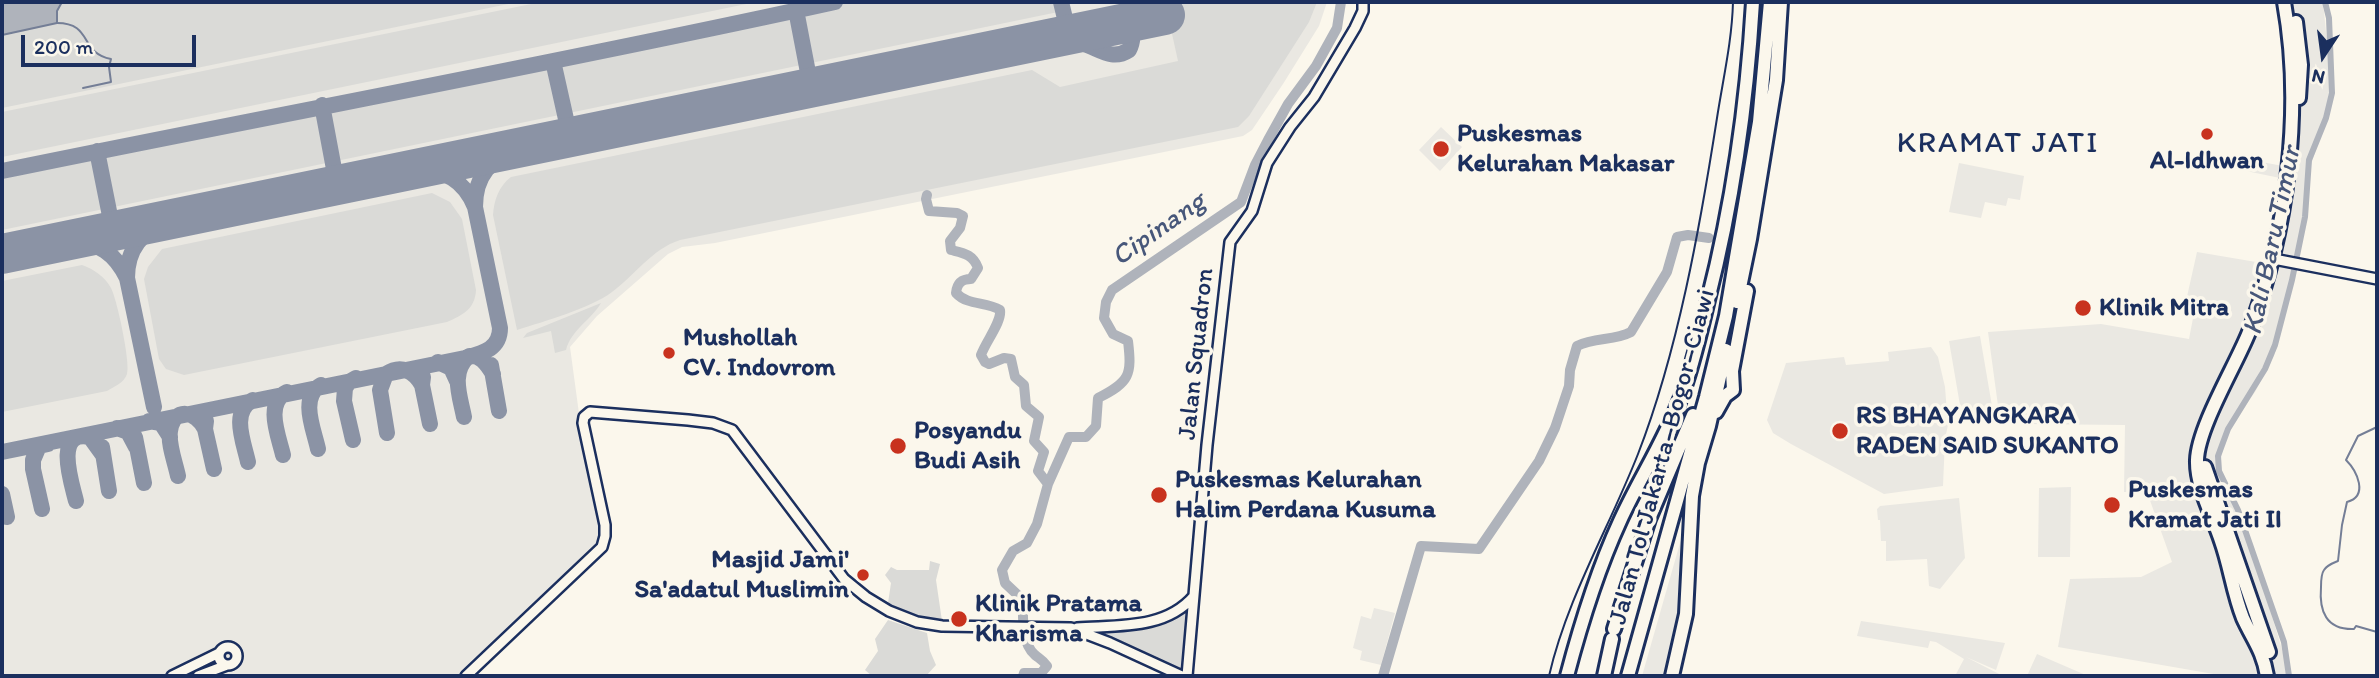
<!DOCTYPE html>
<meta charset="utf-8">
<style>
body{margin:0}
#map{position:relative;width:2379px;height:678px;overflow:hidden;background:#fbf7ec;font-family:Itim,sans-serif}
canvas{display:block}
.frame{position:absolute;inset:0;border:4px solid #1b2f5e;pointer-events:none}
.north{position:absolute;left:2288px;top:21px;width:70px;height:70px;-webkit-text-stroke:5px #fbf7ec;paint-order:stroke;rotate:193deg;font-size:19px;font-weight:700;line-height:28px;text-align:center;color:#1b2f5e}
.north::after{content:'';display:block;margin:auto;width:24px;height:32px;background:#1b2f5e;clip-path:polygon(50% 0,100% 100%,50% 72%,0 100%)}
.scale{position:absolute;left:21px;top:35px;width:175px;height:32px;box-sizing:border-box;border:4px solid #1b2f5e;border-top:0;padding-left:9px;font-size:21px;line-height:24px;white-space:nowrap;color:#1b2f5e;-webkit-text-stroke:5px #fbf7ec;paint-order:stroke}
</style>
<div id="map">
<canvas width="2379" height="678"></canvas>
<div class="frame"></div>
<div class="north">N</div>
<div class="scale">200 m</div>
</div>
<script>
const g = document.querySelector('canvas').getContext('2d');
g.lineJoin = 'round';
function fillPath(path, color) { g.fillStyle = color; g.fill(path, 'evenodd'); }
function strokePath(path, color, width, dash) { g.strokeStyle = color; g.lineWidth = width; g.lineCap = dash ? 'butt' : 'round'; g.setLineDash(dash || []); g.stroke(path); }
function drawText(font, color, halo, rows, align = 'center') {
  g.font = font + ' Itim,sans-serif'; g.lineWidth = 7; g.setLineDash([]); g.textBaseline = 'middle'; g.strokeStyle = halo; g.fillStyle = color; for (const [text, x, y, turn = 0] of rows) {
    g.save(); g.translate(x, y); g.rotate((+turn || 0) * Math.PI / 180); g.textAlign = isNaN(turn) ? turn : align; if (halo) g.strokeText(text, 0, 0); g.fillText(text, 0, 0); g.restore();
  }
}
fillPath(new Path2D(`
 M2,2H1327L1319,26L1283,84L1252,130L1243,136L715,243L682,247L668,254L597,316L570,347L580,421L604,525L599,545L461,676H181L176,671L167,676H2Z
 M2278,2H2323L2331,82L2323,127L2310,168L2299,262L2274,356L2255,392L2228,431L2218,470L2243,520L2290,676H2225L2058,647L2070,579L2141,577L2172,562L2147,492H2124L2125,425L2026,424L2016,416L1999,413L1988,332L2101,324L2189,339L2194,313L2184,310L2197,252L2262,263L2280,178L2217,165L2219,154L2283,166L2289,66Z
 M1441,127L1462,147L1440,171L1419,150Z
 M1959,163L2024,176L2020,200L2008,198L2006,206L1985,202L1981,218L1949,212Z
 M1980,336L1992,406L1961,411L1949,341Z
 M1931,347L1938,357L1945,387L1948,425L1945,439L1943,486L1884,494L1791,444L1773,433L1767,420L1786,363L1844,357L1846,365L1889,361L1888,352Z
 M1696,487L1684,649L1680,676H1642Z
 M2071,487L2070,557H2038L2039,488Z
 M1959,498L1965,558L1940,589L1929,586L1927,559L1886,561V541H1881L1880,520H1878L1877,509L1880,506Z
 M1374,608L1395,613L1381,665L1360,660L1362,651L1353,648L1361,616L1371,619Z
 M1861,621L2005,643L1996,670L1966,657L2003,676H1955L1964,659L1936,642L1930,641L1928,648L1857,636Z
 M2037,654L2088,676H2027Z`), '#eae8e2');
fillPath(new Path2D(`
 M2,2H518L2,108Z
 M541,2H756L2,157V112Z
 M835,2H1061L1063,11L2,230V171C279,114 559,63 835,2Z
 M1165,2H1317L1309,22L1249,116L1238,127L680,240C652,249 635,275 612,292C589,309 545,321 517,330L493,215C494,200 499,186 511,177L1032,70L1060,87L1178,61Z
 M432,193L450,202L462,219L476,290C475,309 463,315 447,322L184,375L166,369L159,359L144,279L148,267L162,249Z
 M82,265C94,269 105,277 111,288C117,299 131,364 127,374C124,383 115,386 107,391L2,412V281Z
 M601,303C592,319 571,330 566,350L555,353L551,331L523,338L527,333Z
 M930,561L940,564L936,580L942,621L916,618L888,603L891,583L885,575L891,567L897,570H929Z
 M1183,612L1188,613V635L1182,670L1092,632V629L1150,626L1162,623Z
 M888,620L927,633L930,651L936,665L926,676H872L865,670L878,651L875,639Z`), '#dadad7');
const water = new Path2D(`
 M2,2H62L57,11V23L2,35Z`);
fillPath(water, '#afb3bb');
strokePath(water, '#747e96', 2);
strokePath(new Path2D(`
 M57,23C93,23 79,53 111,59L109,67L111,82L83,88
 M2377,427L2358,436L2346,460C2357,471 2369,496 2347,502L2342,525L2338,561C2333,563 2327,565 2324,570C2321,574 2321,581 2321,587C2319,611 2326,630 2354,629L2356,626L2377,632`), '#747e96', 2);
strokePath(new Path2D(`
 M2289,676L2284,642L2238,510L2219,471L2218,456L2228,429L2265,369L2275,345L2292,280L2305,217L2309,160L2326,118L2332,93L2329,18L2325,2`), '#afb3bb', 6);
strokePath(new Path2D(`
 M927,195L926,199L929,211L957,213L963,216L960,228L950,241L951,250C963,253 973,254 978,268L971,279C962,279 957,283 956,293C968,306 986,301 1000,310C1002,322 986,341 981,355L985,362L989,364L1004,358L1011,359L1015,377L1024,385L1026,406L1039,417L1034,441L1044,452L1038,471L1048,484
 M1023,676L1024,673H1041L1047,666C1043,660 1040,659 1035,655C1021,643 1023,617 1023,600L1005,583L1002,570L1013,551L1027,543L1037,524L1048,484L1069,437H1086L1096,426L1098,398C1130,382 1132,375 1128,341L1113,334L1104,318L1106,302L1112,290L1241,202L1255,165L1268,140L1288,104L1316,66L1337,28L1341,2
 M1383,676L1421,546L1479,549L1539,461L1555,428L1569,386L1570,370L1577,346C1595,337 1614,341 1631,332L1667,272L1677,237L1688,235L1709,238`), '#afb3bb', 10);
strokePath(new Path2D(`
 M1061,2L1069,35
 M796,10L811,88
 M1044,40C1056,40 1068,40 1080,43C1098,47 1111,62 1129,50C1137,34 1131,11 1109,17C1101,19 1092,27 1085,32
 M553,61L570,137
 M322,105L337,185
 M97,151L113,231
 M416,169C445,170 464,180 475,207C475,175 491,159 519,148
 M2,171C279,114 559,63 835,2
 M72,240C99,243 115,253 127,278C127,248 142,233 167,220
 M127,278L154,407
 M438,362L451,368L457,381
 M491,365L499,411
 M423,377L422,385L430,424
 M464,417C460,396 450,372 469,356C480,354 487,364 493,374
 M149,421L161,423L170,437
 M206,421L205,429L214,469
 M117,428L128,432L136,447
 M387,433L380,390L386,374C401,364 414,371 422,385
 M135,437L144,483
 M353,440L344,401L345,388L349,382L356,378
 M102,447L109,491
 M318,449C314,430 299,397 321,385
 M2,452L465,358C483,353 500,349 500,328L475,207
 M283,455C279,437 264,403 287,392
 M248,462C244,443 230,411 253,400
 M178,476C175,462 168,444 170,431C174,406 196,411 205,429
 M2,494L7,517
 M76,501C72,484 53,429 90,437L103,455
 M42,509L33,469V460L39,446L48,444`), '#8b93a5', 16);
strokePath(new Path2D(`
 M2,254L1165,15`), '#8b93a5', 40);
const minor = new Path2D(`
 M2279,260L2377,279
 M1077,628C1117,625 1165,630 1194,596
 M219 656a9 9 0 1 1 18 0a9 9 0 1 1-18 0Z
 M172,676L219,653
 M198,676L227,665
 M466,676L602,547L605,536V525L583,423L584,417L590,412L688,420L713,423L732,430L844,579L866,597L889,611L917,622L942,626L1071,628L1110,643L1182,676
 M1187,676L1207,445L1230,242L1252,211L1267,163L1290,127L1314,97L1355,28L1363,11V2`);
const highway = new Path2D(`
 M2296,22L2301,65L2299,98
 M1737,302L1750,239L1776,80L1781,2
 M1716,412L1725,396L1733,390L1732,371L1747,291
 M2205,467L2269,652
 M1614,629L1649,519L1693,415
 M1567,676C1581,623 1597,571 1620,521C1639,479 1664,442 1681,397C1693,366 1700,333 1708,300C1733,202 1747,103 1753,2
 M1604,676L1612,639
 M1628,676L1706,397L1726,316L1759,122L1770,2
 M1672,676L1686,614L1692,496L1698,463L1709,426L1726,350
 M2267,676C2263,651 2253,640 2243,618C2233,593 2230,566 2221,541C2213,516 2196,487 2197,460C2198,427 2236,365 2249,332C2288,231 2303,108 2284,2`);
strokePath(minor, '#1b2f5e', 14);
strokePath(highway, '#1b2f5e', 18);
strokePath(minor, '#fbf7ec', 9);
strokePath(highway, '#fbf7ec', 12);
strokePath(new Path2D(`
 M1549,676C1567,598 1609,528 1638,454C1678,351 1700,227 1717,118C1723,79 1732,41 1733,2`), '#1b2f5e', 2);
for (const [x, y, r, color] of [
 [2207,134,7,"#c8321e"],
 [1441,149,9,"#c8321e"],
 [2083,308,9,"#c8321e"],
 [669,353,7,"#c8321e"],
 [1840,431,9,"#c8321e"],
 [898,446,9,"#c8321e"],
 [1159,495,9,"#c8321e"],
 [2112,505,9,"#c8321e"],
 [863,575,7,"#c8321e"],
 [959,619,9,"#c8321e"]
]) { const dot = new Path2D(); dot.arc(x, y, r, 0, 2 * Math.PI); g.fillStyle = color; g.fill(dot); strokePath(dot, '#fbf7ec', 2.5); }
drawText('bold 26px', '#1b2f5e', '#fbf7ec', [
 ["Puskesmas",1457,134],
 ["Kelurahan Makasar",1457,164],
 ["Al-Idhwan",2207,161,"center"],
 ["Klinik Mitra",2099,308],
 ["Mushollah",683,338],
 ["CV. Indovrom",683,368],
 ["RS BHAYANGKARA",1856,416],
 ["RADEN SAID SUKANTO",1856,446],
 ["Posyandu",914,431],
 ["Budi Asih",914,461],
 ["Puskesmas Kelurahan",1175,480],
 ["Halim Perdana Kusuma",1175,510],
 ["Puskesmas",2128,490],
 ["Kramat Jati II",2128,520],
 ["Masjid Jami'",849,560,"right"],
 ["Sa'adatul Muslimin",849,590,"right"],
 ["Klinik Pratama",975,604],
 ["Kharisma",975,634]
], 'left');
drawText('26px', '#1b2f5e', '#fbf7ec', [
 ["Jalan Squadron",1197,354,-84],
 ["Jalan Tol Jakarta–Bogor–Ciawi",1663,457,-75]
]);
drawText('italic 28px', '#47577a', '#fbf7ec', [
 ["Cipinang",1159,230,-35],
 ["Kali Baru Timur",2273,241,-78]
]);
g.letterSpacing = '2px';
drawText('30px', '#1b2f5e', '#fbf7ec', [
 ["KRAMAT JATI",1998,144]
]);
g.letterSpacing = '0px';
</script>
